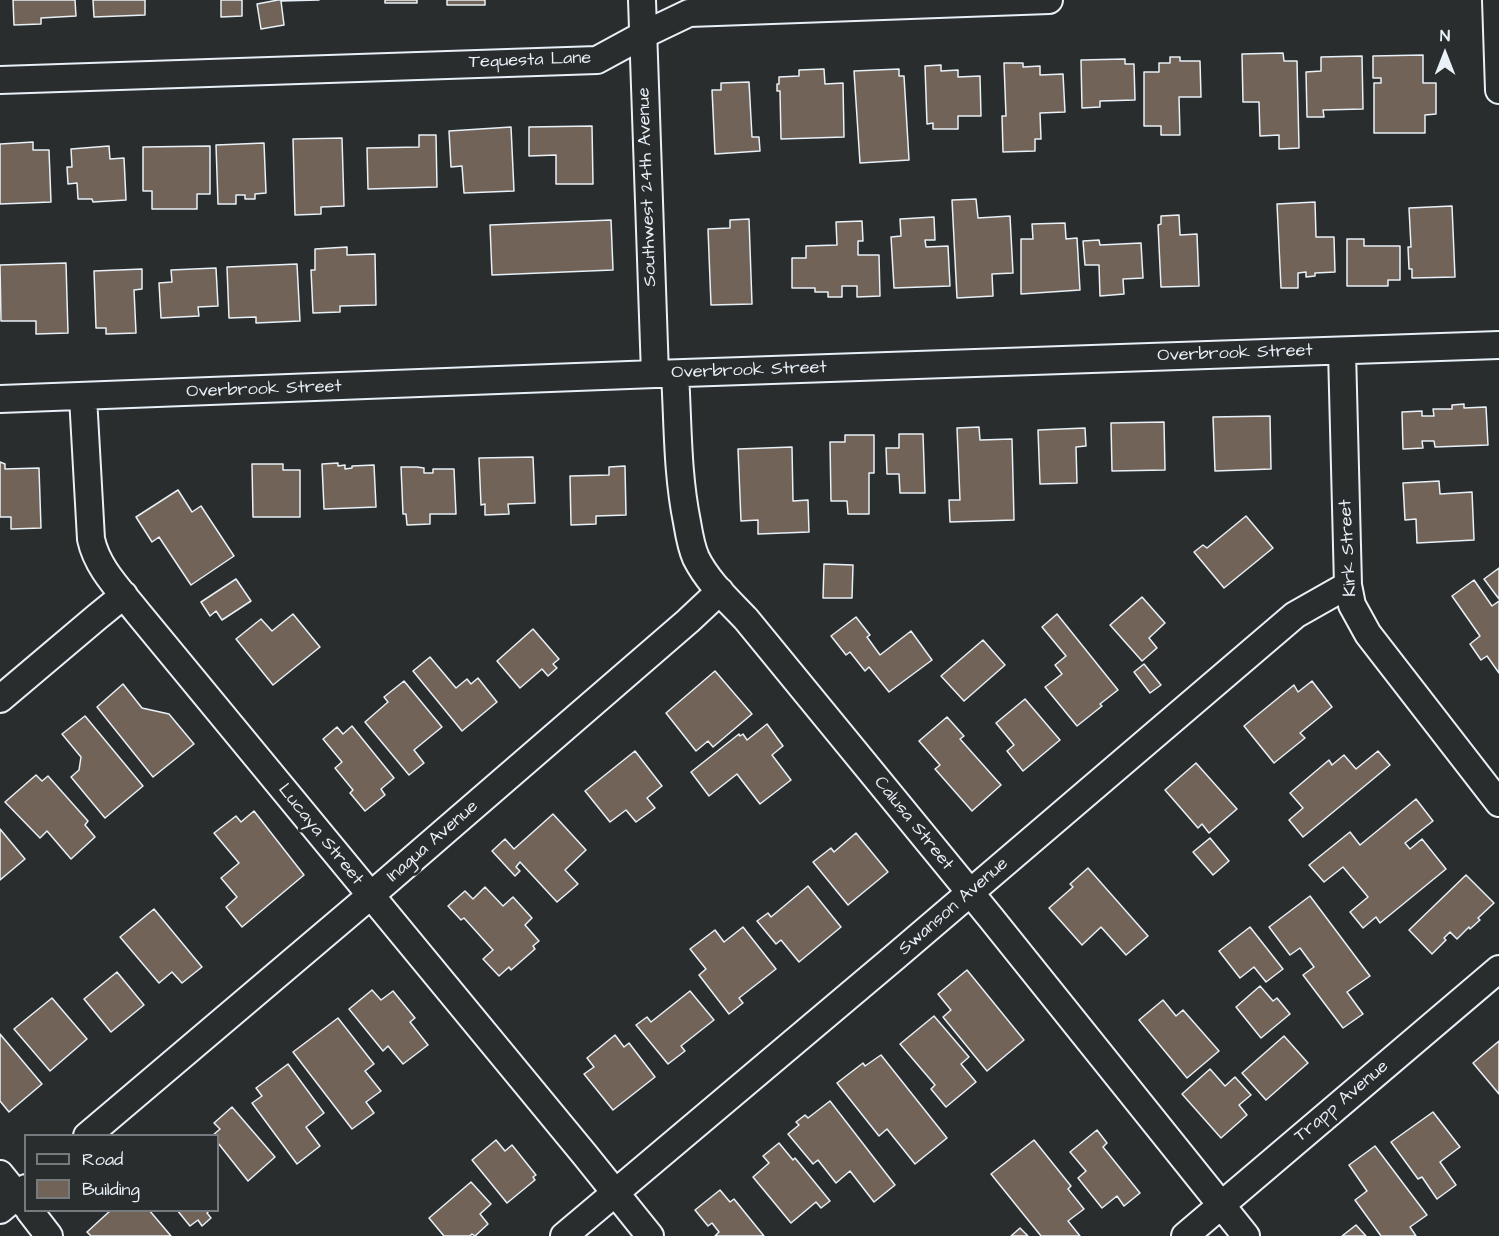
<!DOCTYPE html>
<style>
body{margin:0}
#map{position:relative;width:1499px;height:1236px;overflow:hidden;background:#2a2d2e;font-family:"Architects Daughter",sans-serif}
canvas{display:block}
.legend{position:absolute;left:24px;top:1134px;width:195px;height:78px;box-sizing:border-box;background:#2a2d2e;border:2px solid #767b7f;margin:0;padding:8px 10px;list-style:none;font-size:18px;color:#e8f1f8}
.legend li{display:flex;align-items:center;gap:12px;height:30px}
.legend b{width:30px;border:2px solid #767b7f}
.north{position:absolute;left:1415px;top:24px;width:60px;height:60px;-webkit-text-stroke:4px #2a2d2e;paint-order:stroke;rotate:0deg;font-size:16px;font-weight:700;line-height:24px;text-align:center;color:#e8f1f8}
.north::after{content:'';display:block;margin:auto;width:21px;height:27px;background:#e8f1f8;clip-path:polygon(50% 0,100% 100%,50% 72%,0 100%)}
</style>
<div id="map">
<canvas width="1499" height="1236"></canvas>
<ul class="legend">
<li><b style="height:8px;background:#2a2d2e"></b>Road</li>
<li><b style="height:16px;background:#726358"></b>Building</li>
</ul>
<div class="north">N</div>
</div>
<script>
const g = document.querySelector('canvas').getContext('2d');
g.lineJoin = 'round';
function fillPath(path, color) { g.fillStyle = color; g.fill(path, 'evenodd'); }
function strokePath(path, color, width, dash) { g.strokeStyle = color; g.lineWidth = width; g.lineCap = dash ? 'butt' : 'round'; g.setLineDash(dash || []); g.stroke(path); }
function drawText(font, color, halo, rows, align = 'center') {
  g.font = font + ' "Architects Daughter",sans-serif'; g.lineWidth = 6; g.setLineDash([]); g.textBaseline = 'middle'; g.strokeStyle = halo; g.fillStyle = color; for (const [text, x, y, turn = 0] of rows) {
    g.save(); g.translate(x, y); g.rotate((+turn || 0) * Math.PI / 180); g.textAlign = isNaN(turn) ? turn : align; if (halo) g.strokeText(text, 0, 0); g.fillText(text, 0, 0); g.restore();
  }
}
const building = new Path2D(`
 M13,0H75L76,16L41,18V24L14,25Z
 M93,0H145V15L94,17Z
 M221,0H242V16L221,17Z
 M278,0H319L281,1L284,25L261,29L257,4Z
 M385,0H417V3H385Z
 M447,0H485V5H447Z
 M1283,53L1284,61H1297L1299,148L1279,149V135L1260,136L1259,102H1243L1242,54Z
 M1423,55V83H1436V114L1425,115V133H1374V83H1381V78H1373V56Z
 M1362,56L1363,109L1323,110L1324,117H1307L1306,72L1321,71V57Z
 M1170,57H1180V61H1200L1201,97H1179L1180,135H1161V126H1144V72H1159V63H1170Z
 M1125,59V64H1134L1135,100L1100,101V107L1082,108L1081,60Z
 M1004,63H1023V67L1040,66V75L1063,74L1065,112L1040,113L1041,139H1035V151L1003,152L1002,116H1006Z
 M941,65V71L958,70V77L980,76L981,116H958V129H933V123L927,124L925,66Z
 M824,69L825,84L843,83L844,137L781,139L780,91H777V84H779V77L799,76V70Z
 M899,69V76H904L909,160L860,163L854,71Z
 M749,82L752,137H759L760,151L715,154L712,90H721V83Z
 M592,126L593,184H556V155L529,156V127Z
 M511,127L514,191L464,193L462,166L451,167L449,131Z
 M419,135H436L437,187L368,189L367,148L419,147Z
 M342,138L344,206L321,207V214L295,215L293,139Z
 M33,142V150H49L51,202L0,204V144Z
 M264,143L266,193L255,194V199H245V195H236V204H218L216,145Z
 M109,146L110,159L124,158L126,200L93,202L92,199H78L77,183L68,184L67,167H72L71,149Z
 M210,146V194H197V209H152V191H143V147Z
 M976,199L978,218L1010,216L1013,273L992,274L993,296L957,298L952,200Z
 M1315,202L1316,237H1334L1335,272L1315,273V276L1306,277V272L1298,273V288H1281L1277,204Z
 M1452,206L1455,277L1412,278V269H1409L1408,247H1411L1409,208Z
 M1179,215L1180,235L1197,234L1199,286L1161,287L1158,225L1161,224V216Z
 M934,217L935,240H925L926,247L948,246L950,286L894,288L891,237L901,236L900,219Z
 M749,219L752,304L711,305L708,229L730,228V220Z
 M611,220L613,270L492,275L490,225Z
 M862,221L863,241H858V255H879L880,296L857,297V286H842V297H828V292H815V288H792V258H806V246L837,245L836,222Z
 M1065,223L1066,239L1077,238L1080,290L1021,294V239H1033L1032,224Z
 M1347,239H1364V246H1400V280H1388V286H1347Z
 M1099,240L1100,245L1141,243L1143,278L1123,279L1124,294L1100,296L1099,265H1085L1083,241Z
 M347,247V255L375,254L376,305L340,306V312L313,313L311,270H315V249Z
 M66,263L68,333L36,334V321H1L0,265Z
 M297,264L300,321L256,323V317L229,318L227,267Z
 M216,268L218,306L198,307L199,316L161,318L159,283L172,282L171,270Z
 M142,269V289L134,290L136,333L106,334V328H96L94,271Z
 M1464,404V408L1486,407L1488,445L1435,447L1434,441H1422L1423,448L1403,449L1402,412L1422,411V416H1434L1433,409H1452V405Z
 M1270,416L1271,469L1215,471L1213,417Z
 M1164,422L1165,470L1112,471L1111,423Z
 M979,427L980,440L1012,439L1014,520L950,522L949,500H960L957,428Z
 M1085,428L1086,446L1076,447L1077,483L1040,484L1038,430Z
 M899,434H923L925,493H900L899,474H887L886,448H899Z
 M845,435H874V473H869V514H848L847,501H831L830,442H845Z
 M792,447L793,501L808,500L809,532L758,534V520L741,521L738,449Z
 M533,457L535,503L508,504L509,514L485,515V504L481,505L479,458Z
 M0,462L5,464V469L39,468L41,528L11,529V517H0Z
 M338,463V466L345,465V469L352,468V466L374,465L376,507L324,509L322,464Z
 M252,464H283V470H300V517H253Z
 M625,466L626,515L596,516V524L571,525L570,476L609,475V467Z
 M401,467H417L424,468V473H433V469H454L456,514H430V524L407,525L406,514H403Z
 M1439,481L1440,494L1472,492L1474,540L1417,543L1416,519L1405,520L1403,483Z
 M178,490L192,512L201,506L234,556L191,585L159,537L152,542L136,517Z
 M1246,516L1273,548L1224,588L1194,552L1203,545L1207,548Z
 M824,564L853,565L852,598H823Z
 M1499,568V599L1484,579Z
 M236,579L251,601L222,620L216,611L210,616L201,602Z
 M1474,580L1492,606L1499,601V673L1487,656L1481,660L1470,644L1480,636L1452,596Z
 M1142,597L1165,623L1149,638L1157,648L1142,661L1110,625Z
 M293,614L320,647L273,685L236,639L261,619L272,631Z
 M1057,614L1118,690L1100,704L1102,706L1077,726L1045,687L1062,674L1055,665L1066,656L1042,627Z
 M856,617L870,635L867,637L880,655L911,631L932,660L889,692L869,667L865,671L850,652L846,655L831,636Z
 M533,629L559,659L553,664L557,668L548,676L542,669L520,688L497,661Z
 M983,640L1005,665L964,701L941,676Z
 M430,657L456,688L467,679L471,684L478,678L497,702L462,731L413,671Z
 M1144,664L1161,685L1150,693L1134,672Z
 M715,671L752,714L713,747L708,741L696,751L666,713Z
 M404,681L442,727L414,750L424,763L409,775L365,722L388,702L384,697Z
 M1312,681L1332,707L1300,733L1305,738L1274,763L1244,726L1294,685L1298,692Z
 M123,684L142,708L169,714L194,744L153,777L97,707Z
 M1025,699L1060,740L1023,771L1007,751L1014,745L996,723Z
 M85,716L143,786L105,818L71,777L79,770L81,757L62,734Z
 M947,717L964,736L960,739L1001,785L972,811L935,769L940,765L919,741Z
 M767,724L783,746L772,755L791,780L760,804L737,774L709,796L691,772L739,734L740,736L743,734L747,740Z
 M352,726L394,778L381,789L385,795L365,811L350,793L353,790L335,768L342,762L323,739L337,727L343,734Z
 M635,751L662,786L647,798L655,808L636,822L626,810L610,822L585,791Z
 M1378,751L1390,765L1303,837L1289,820L1303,808L1290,793L1329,760L1332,765L1344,755L1356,769Z
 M1196,763L1237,809L1209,833L1202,824L1198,828L1165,790Z
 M36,775L42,781L48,776L88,821L85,825L95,837L71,859L47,831L40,838L5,802Z
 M1416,799L1433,821L1405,843L1410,849L1422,839L1446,869L1380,923L1376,917L1363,928L1350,912L1368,897L1343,867L1324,882L1309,865L1350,832L1360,845Z
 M254,811L304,875L242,927L226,907L237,897L221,878L239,863L214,833L236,816L241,822Z
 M553,814L586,850L565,870L578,884L557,902L520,862L516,867L520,871L515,876L492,851L505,839L514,849Z
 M0,829L25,859L0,880Z
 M856,833L888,872L848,905L813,862L831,848L834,852Z
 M1210,838L1229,861L1213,875L1193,852Z
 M1088,868L1148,936L1126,955L1101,927L1082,945L1049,908L1073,887L1070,884Z
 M1466,875L1494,903L1478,918L1480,920L1470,929L1469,927L1457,939L1450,932L1444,938L1446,940L1432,954L1409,930Z
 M808,886L841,927L799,962L781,940L776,944L757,921L768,913L771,917Z
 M485,887L503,906L513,897L532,918L525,925L539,941L533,946L535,949L511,970L509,967L499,976L483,959L493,950L464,918L461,920L448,906L465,891L473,899Z
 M1310,896L1370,976L1347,992L1363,1014L1343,1028L1303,975L1314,967L1300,948L1290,955L1269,927Z
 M154,909L202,967L182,983L172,972L159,983L120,937Z
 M743,927L776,969L739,998L743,1003L729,1014L699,975L706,969L690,949L715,930L724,942Z
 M1250,927L1283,969L1266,982L1254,967L1240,978L1219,951Z
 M967,970L1024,1040L987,1071L943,1017L951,1010L938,994Z
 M117,972L144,1005L111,1032L84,999Z
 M1260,986L1273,1001L1277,998L1290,1014L1261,1038L1236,1007Z
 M372,990L381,1000L393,991L415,1018L410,1022L428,1045L403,1064L388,1046L383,1051L349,1009Z
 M690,991L714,1020L681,1046L685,1051L668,1064L636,1025L647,1017L651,1022Z
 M52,998L87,1039L50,1071L14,1029Z
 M1163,1000L1176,1016L1183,1010L1219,1051L1187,1078L1139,1020Z
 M934,1016L969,1057L961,1064L976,1082L946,1107L931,1089L935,1085L900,1044Z
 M338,1018L374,1064L365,1071L381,1091L366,1102L374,1113L352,1129L293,1052Z
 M0,1034L42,1084L9,1112L0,1101Z
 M615,1035L624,1047L629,1043L655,1077L613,1110L584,1074L594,1067L587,1058Z
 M1284,1036L1308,1063L1266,1100L1242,1073Z
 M1499,1041V1094L1473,1063Z
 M881,1055L947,1138L915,1164L887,1129L879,1136L837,1083L863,1063L865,1066Z
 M288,1064L324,1113L306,1127L320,1146L297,1164L252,1103L262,1096L256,1088Z
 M1210,1069L1225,1086L1235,1077L1251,1095L1239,1105L1247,1115L1221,1138L1182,1094Z
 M830,1101L895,1185L874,1202L850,1171L836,1183L818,1160L813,1164L788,1134L799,1125L796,1122L805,1115L808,1118Z
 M232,1107L275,1157L248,1181L218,1143V1136H212L220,1129L214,1123Z
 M1433,1112L1460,1147L1440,1162L1456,1185L1437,1199L1422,1177L1418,1179L1391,1142Z
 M1097,1130L1107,1143L1103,1147L1140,1193L1124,1206L1117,1196L1102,1208L1078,1178L1086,1171L1070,1152Z
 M496,1140L505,1151L512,1145L536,1175L533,1177L535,1180L507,1203L472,1160Z
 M1034,1140L1071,1186L1068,1189L1084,1209L1068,1221L1080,1236H1041L991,1174Z
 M779,1143L793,1160L795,1158L830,1201L821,1208L816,1202L791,1223L753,1177L769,1163L763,1156Z
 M1375,1146L1427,1215L1410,1227L1416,1236H1381L1355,1200L1367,1191L1349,1165Z
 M471,1182L491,1204L480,1214L488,1224L475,1236L472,1234L470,1236H444L429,1218Z
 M720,1190L730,1202L734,1199L764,1236H715L719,1232L712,1223L708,1226L695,1210Z
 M111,1210H149L171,1236H91L87,1232Z
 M177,1210H210L207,1213L211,1218L202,1226L198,1220L190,1226Z
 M1356,1225L1366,1236H1342Z
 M1020,1228L1028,1236H1011Z`);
fillPath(building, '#726358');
strokePath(building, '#e8f1f8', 1.5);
const minor = new Path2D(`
 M642,0L655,374
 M1496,0L1499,90
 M0,80L597,60L643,35L689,13L1049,0
 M1342,351L1348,585L1352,605L1368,634L1499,803
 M675,374C678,423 677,473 687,522C689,534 691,547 696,558C708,582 728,600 746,619L991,918L1246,1236
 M83,397L91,539C97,568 120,590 138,613L585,1155L650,1236
 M0,399L655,374L1499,345
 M0,699L97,617L124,595
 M87,1136L370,896L688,621L720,591
 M0,1174L26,1206
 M0,1210L26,1188
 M29,1210L49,1236
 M564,1236L896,956L1295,615L1348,585
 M1185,1236L1499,969`);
strokePath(minor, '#e8f1f8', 30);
strokePath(minor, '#2a2d2e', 26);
drawText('18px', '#e8f1f8', '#2a2d2e', [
 ["Tequesta Lane",530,61,-2],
 ["Southwest 24th Avenue",648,187,-92],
 ["Overbrook Street",1235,354,-2],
 ["Overbrook Street",749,371,-2],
 ["Overbrook Street",264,390,-2],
 ["Kirk Street",1349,548,-93],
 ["Calusa Street",913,824,51],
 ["Lucaya Street",320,835,51],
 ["Inagua Avenue",433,842,-41],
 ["Swanson Avenue",954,907,-41],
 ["Trapp Avenue",1342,1102,-40]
]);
</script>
